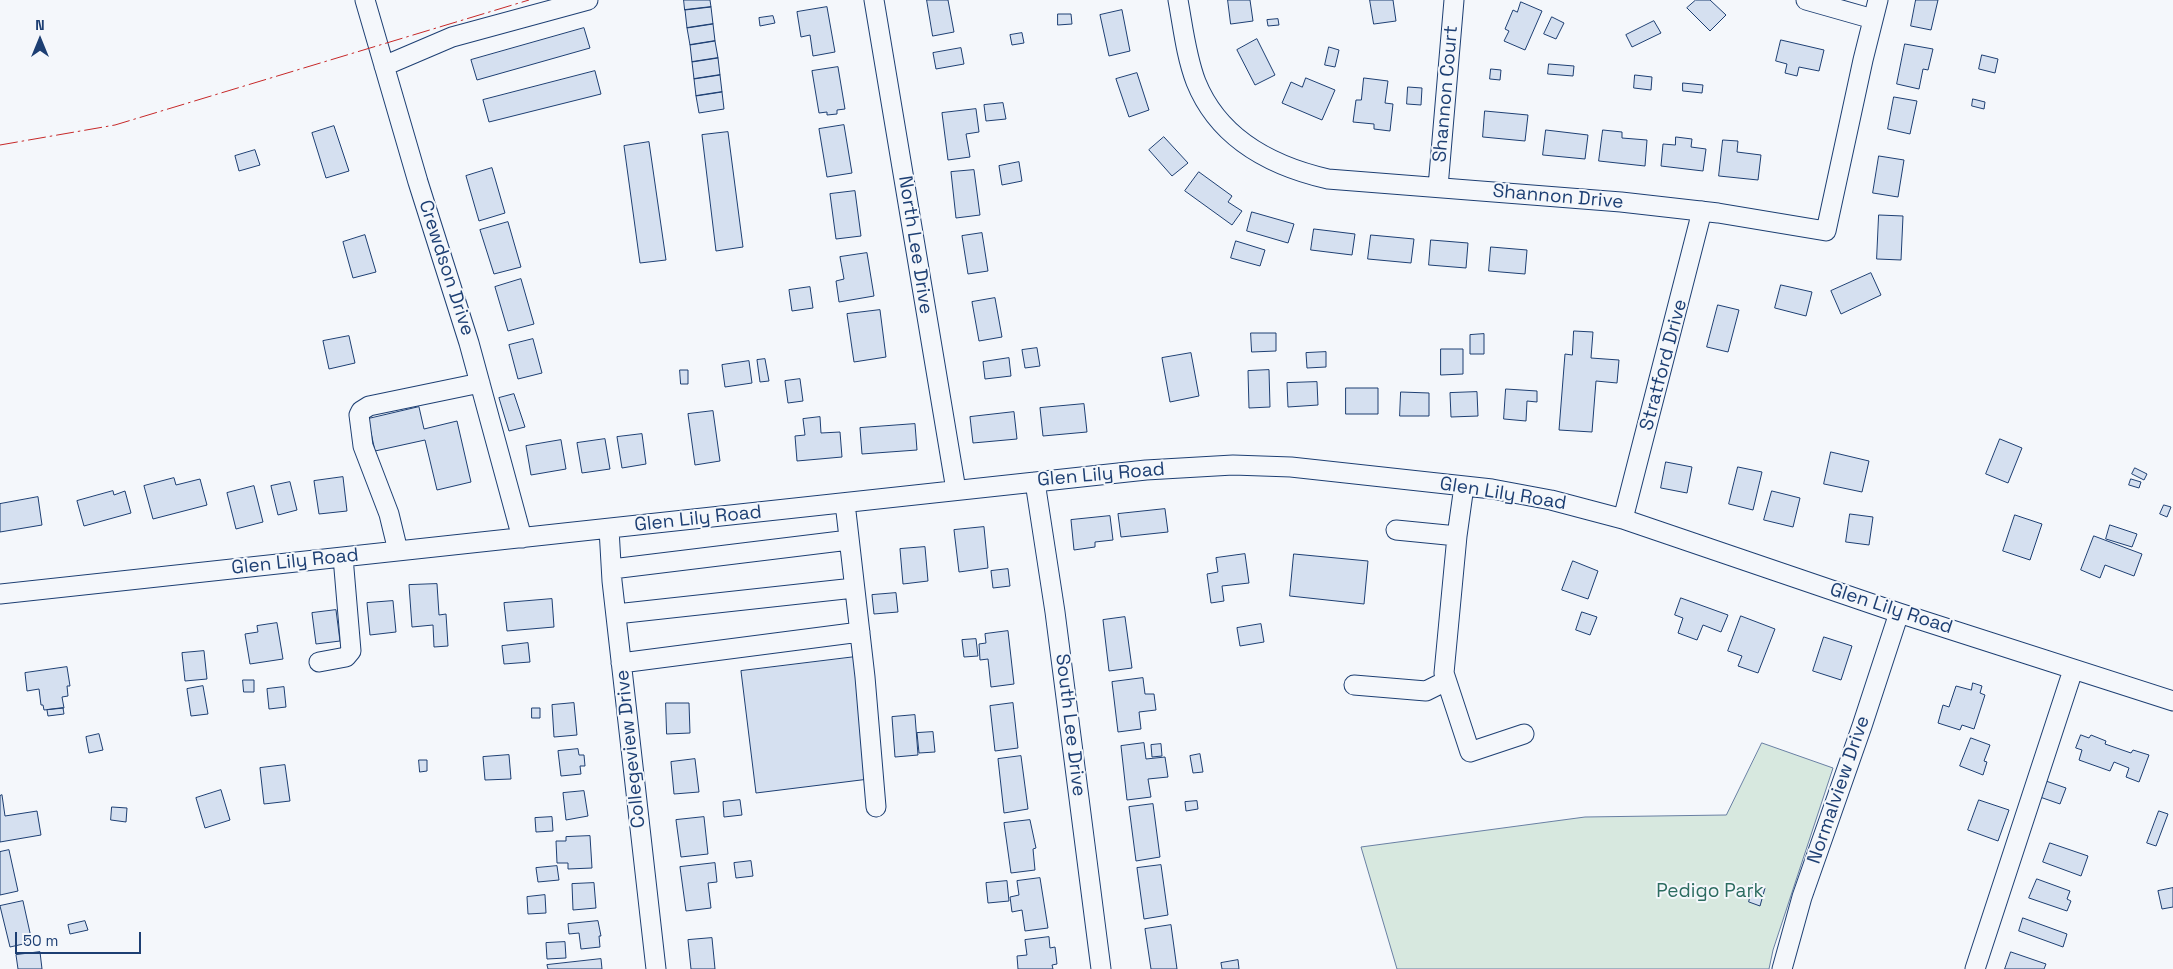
<!DOCTYPE html>
<style>
body{margin:0}
#map{position:relative;width:2173px;height:969px;overflow:hidden;background:#f4f7fb;font-family:"Space Grotesk",sans-serif}
canvas{display:block}
.north{position:absolute;left:15px;top:15px;width:50px;height:50px;-webkit-text-stroke:4px #f4f7fb;paint-order:stroke;rotate:0deg;font-size:14px;font-weight:700;line-height:20px;text-align:center;color:#1d3f73}
.north::after{content:'';display:block;margin:auto;width:18px;height:22px;background:#1d3f73;clip-path:polygon(50% 0,100% 100%,50% 72%,0 100%)}
.scale{position:absolute;left:15px;top:932px;width:126px;height:22px;box-sizing:border-box;border:2px solid #1d3f73;border-top:0;padding-left:6px;font-size:15px;line-height:18px;white-space:nowrap;color:#1d3f73;-webkit-text-stroke:4px #f4f7fb;paint-order:stroke}
</style>
<div id="map">
<canvas width="2173" height="969"></canvas>
<div class="north">N</div>
<div class="scale">50 m</div>
</div>
<script>
const g = document.querySelector('canvas').getContext('2d');
g.lineJoin = 'round';
function fillPath(path, color) { g.fillStyle = color; g.fill(path, 'evenodd'); }
function strokePath(path, color, width, dash) { g.strokeStyle = color; g.lineWidth = width; g.lineCap = dash ? 'butt' : 'round'; g.setLineDash(dash || []); g.stroke(path); }
function drawText(font, color, halo, rows, align = 'center') {
  g.font = font + ' "Space Grotesk",sans-serif'; g.lineWidth = 4; g.setLineDash([]); g.textBaseline = 'middle'; g.strokeStyle = halo; g.fillStyle = color; for (const [text, x, y, turn = 0] of rows) {
    g.save(); g.translate(x, y); g.rotate((+turn || 0) * Math.PI / 180); g.textAlign = isNaN(turn) ? turn : align; if (halo) g.strokeText(text, 0, 0); g.fillText(text, 0, 0); g.restore();
  }
}
const green = new Path2D(`
 M1762,743L1833,768L1773,950L1769,969H1397L1361,847L1585,817L1726,815Z`);
fillPath(green, '#d7e8df');
strokePath(green, '#687fa3', 1);
const building = new Path2D(`
 M684,0H710L711,7L685,10Z
 M927,0H948L954,32L933,36Z
 M1228,0H1250L1253,21L1231,24Z
 M1370,0H1393L1396,21L1374,24Z
 M1696,0H1710L1726,15L1710,31L1687,8Z
 M1916,0H1938L1931,30L1911,26Z
 M1521,2L1542,11L1525,50L1504,41L1509,31L1505,29L1513,10L1517,12Z
 M711,7L713,24L687,28L685,10Z
 M827,7L835,52L813,56L810,35L801,37L797,12Z
 M1122,10L1130,51L1109,56L1100,15Z
 M1058,14H1071L1072,24L1058,25Z
 M773,16L775,23L760,26L759,18Z
 M1552,17L1564,23L1556,39L1544,34Z
 M1278,19L1279,25L1268,26L1267,20Z
 M1654,21L1661,33L1632,47L1626,35Z
 M713,24L715,41L690,45L687,28Z
 M584,28L590,48L477,80L471,60Z
 M1022,33L1024,43L1012,45L1010,35Z
 M1257,39L1275,75L1255,85L1237,50Z
 M1781,40L1824,50L1819,71L1799,67L1797,76L1785,73L1787,64L1776,61Z
 M715,41L718,58L692,62L690,45Z
 M1905,44L1933,49L1928,70L1923,69L1919,89L1897,84Z
 M1329,47L1339,50L1335,67L1325,65Z
 M961,48L964,64L936,69L933,53Z
 M1982,55L1998,59L1995,73L1979,69Z
 M718,58L720,75L694,79L692,62Z
 M1549,64L1574,66L1573,76L1548,74Z
 M838,67L845,109L837,110V114L827,115V112L819,113L812,71Z
 M1491,69L1501,70L1500,80L1490,79Z
 M595,71L601,94L489,122L483,100Z
 M1137,73L1149,110L1129,117L1116,79Z
 M720,75L722,92L696,96L694,79Z
 M1635,75L1652,77L1651,90L1634,88Z
 M1306,78L1335,90L1322,120L1282,103L1291,82L1302,87Z
 M1364,78L1388,81L1385,103L1393,104L1390,131L1374,129V124L1353,122L1356,100H1361Z
 M1683,83L1703,85L1702,93L1683,91Z
 M1408,87L1422,88L1421,105L1407,104Z
 M722,92L724,109L699,113L696,96Z
 M1894,97L1917,101L1910,134L1888,129Z
 M1973,99L1985,102L1984,109L1972,106Z
 M1003,103L1006,119L986,121L984,105Z
 M976,109L979,132L966,134L970,157L948,160L942,113Z
 M1485,111L1528,115L1525,141L1483,137Z
 M844,125L852,173L827,177L819,129Z
 M334,126L349,171L326,178L312,133Z
 M1546,130L1588,135L1585,159L1543,155Z
 M1603,130L1622,132V138L1647,140L1645,166L1599,161Z
 M728,132L743,247L716,251L702,135Z
 M1164,137L1188,163L1172,176L1149,150Z
 M1676,137L1692,139L1691,147L1706,149L1703,171L1661,166L1663,144L1675,145Z
 M1723,140L1738,141L1737,152L1761,155L1758,180L1719,176Z
 M649,142L666,260L640,263L624,146Z
 M255,150L260,165L239,171L235,156Z
 M1879,156L1904,160L1898,197L1873,193Z
 M1019,162L1022,181L1002,185L999,166Z
 M492,168L505,213L479,221L466,176Z
 M974,170L980,215L956,218L951,172Z
 M1199,172L1232,196L1228,202L1242,211L1232,225L1185,191Z
 M855,191L861,236L836,239L830,194Z
 M1252,212L1294,224L1288,243L1247,231Z
 M1879,215L1903,216L1901,260L1877,259Z
 M508,222L521,267L494,274L480,230Z
 M1314,229L1355,234L1352,255L1311,250Z
 M982,233L988,271L968,274L962,236Z
 M365,235L376,272L353,278L343,242Z
 M1371,235L1414,239L1411,263L1368,259Z
 M1431,240L1468,243L1466,268L1429,265Z
 M1236,241L1265,250L1260,266L1231,258Z
 M1491,247L1527,250L1525,274L1489,271Z
 M867,253L874,296L839,302L836,281L844,279L840,257Z
 M1871,273L1881,295L1841,314L1831,291Z
 M521,279L534,324L508,331L495,287Z
 M1781,285L1812,292L1806,316L1775,308Z
 M810,287L813,308L792,311L789,290Z
 M995,298L1002,337L979,341L972,302Z
 M1718,305L1739,310L1728,352L1707,347Z
 M880,310L886,357L854,362L847,314Z
 M1574,331L1593,332L1591,358L1619,360L1617,383L1596,381L1592,432L1559,430L1565,354L1572,355Z
 M1251,333H1276V351L1252,352Z
 M1484,334V354H1470V335Z
 M349,336L355,363L329,369L323,341Z
 M533,339L542,373L518,379L509,345Z
 M1037,348L1040,366L1025,368L1022,350Z
 M1441,349H1463V374L1441,375Z
 M1326,352V367L1307,368L1306,353Z
 M1191,353L1199,396L1170,402L1162,358Z
 M1009,358L1011,376L985,379L983,362Z
 M765,359L769,381L760,382L757,360Z
 M749,361L752,383L725,387L722,365Z
 M680,370H688V384H681Z
 M1269,370L1270,407L1249,408L1248,371Z
 M800,379L803,401L788,403L785,381Z
 M1317,382L1318,405L1288,407L1287,383Z
 M1346,388H1378V414H1346Z
 M1506,389L1537,391V402L1527,401L1526,421L1504,419Z
 M1401,392L1429,393V416H1400Z
 M1477,392L1478,416L1451,417L1450,393Z
 M514,394L525,427L509,431L499,398Z
 M1084,404L1087,432L1043,436L1040,408Z
 M419,407L424,429L457,421L471,482L437,490L425,440L375,451L368,419Z
 M713,411L720,461L695,465L688,414Z
 M1014,412L1017,439L973,443L970,417Z
 M820,417L821,433L840,432L842,457L797,461L795,436L805,435L803,419Z
 M915,424L917,450L862,454L860,428Z
 M642,434L646,464L622,468L617,437Z
 M605,439L610,469L582,473L577,443Z
 M2000,439L2022,448L2008,483L1986,474Z
 M561,440L566,469L531,475L526,446Z
 M1831,452L1869,461L1862,492L1824,484Z
 M1666,462L1692,467L1687,493L1661,488Z
 M1738,467L1762,472L1753,510L1729,504Z
 M2135,468L2147,474L2144,480L2132,474Z
 M343,477L347,511L319,514L314,481Z
 M174,478L176,485L200,479L207,505L153,519L144,486Z
 M2131,479L2141,482L2139,488L2129,485Z
 M290,482L297,510L278,515L271,486Z
 M254,486L263,522L236,529L227,493Z
 M113,491L114,495L125,491L131,513L84,526L77,501Z
 M1772,491L1800,498L1793,527L1764,520Z
 M38,497L42,525L0,532V504Z
 M2164,505L2171,507L2167,517L2160,514Z
 M1165,509L1168,532L1121,537L1118,514Z
 M1850,514L1873,517L1869,545L1846,542Z
 M2015,515L2042,524L2030,560L2003,551Z
 M1110,516L1113,540L1095,542V547L1074,550L1071,520Z
 M2110,525L2137,534L2132,547L2106,539Z
 M984,527L988,568L959,572L954,530Z
 M2094,536L2142,554L2134,576L2105,565L2100,578L2081,570Z
 M925,547L928,581L903,584L900,549Z
 M1245,554L1249,583L1222,586L1224,601L1211,603L1207,574L1218,572L1216,558Z
 M1294,554L1368,561L1364,604L1290,596Z
 M1573,561L1598,571L1588,599L1562,590Z
 M1008,569L1010,586L993,588L991,571Z
 M437,584L439,615L446,614L448,646L434,647L433,625L412,627L409,585Z
 M896,593L898,612L874,614L872,595Z
 M1681,598L1728,615L1721,632L1703,625L1697,640L1678,633L1683,618L1675,615Z
 M552,599L554,627L507,631L504,603Z
 M393,601L396,632L370,635L367,603Z
 M336,610L340,641L316,644L312,613Z
 M1582,612L1597,617L1590,635L1576,630Z
 M1741,616L1775,629L1758,673L1738,666L1742,656L1728,651Z
 M1125,617L1132,668L1109,671L1103,620Z
 M277,623L283,659L250,664L245,634L258,632L257,626Z
 M1261,624L1264,642L1240,646L1237,628Z
 M1008,631L1014,684L991,687L988,659L980,660L979,644L986,643L985,634Z
 M1824,637L1852,646L1841,680L1813,671Z
 M976,639L978,656L964,657L962,640Z
 M528,643L530,662L504,664L502,646Z
 M204,651L207,679L185,681L182,653Z
 M855,657L869,779L756,793L741,671Z
 M67,667L70,686H67L68,696L62,697L64,708L44,710L43,705H41L39,689L27,691L25,673Z
 M1143,678L1145,694H1154L1156,710L1139,712L1141,729L1118,732L1112,682Z
 M243,680H254V692H244Z
 M1973,683L1982,686L1980,693L1985,695L1974,729L1962,725L1960,730L1938,723L1943,705L1949,707L1956,686L1971,690Z
 M203,686L208,714L191,716L187,689Z
 M284,687L286,707L269,709L267,689Z
 M574,703L577,735L554,737L552,705Z
 M666,703H689L690,733L667,734Z
 M1013,703L1018,748L995,751L990,706Z
 M63,708L64,714L48,716L47,710Z
 M532,708H540V718H532Z
 M915,715L918,755L895,757L892,717Z
 M933,732L935,752L919,753L917,733Z
 M99,734L103,750L89,753L86,737Z
 M2081,735L2089,738L2091,735L2106,741L2105,744L2131,753L2133,750L2149,755L2139,782L2126,777L2129,768L2114,762L2110,771L2079,760L2082,750L2076,748Z
 M1971,738L1990,745L1984,761L1987,762L1983,775L1960,766Z
 M1144,743L1146,759L1165,757L1168,777L1148,779L1151,797L1127,800L1121,746Z
 M1161,744L1162,756L1152,757L1151,745Z
 M578,749L579,755H584L585,766H580L581,774L561,776L558,751Z
 M1200,754L1203,772L1193,773L1190,756Z
 M509,755L511,779L485,780L483,757Z
 M1021,756L1028,809L1004,813L998,759Z
 M695,759L699,792L674,794L671,762Z
 M419,760H427V771L420,772Z
 M285,765L290,801L264,804L260,768Z
 M2043,780L2066,788L2060,804L2037,796Z
 M221,790L230,820L205,828L196,798Z
 M584,791L588,816L566,820L563,793Z
 M2,795L5,816L37,811L41,835L0,842V796Z
 M740,800L742,815L724,817L723,802Z
 M1979,800L2009,810L1998,841L1968,830Z
 M1197,801L1198,809L1186,811L1185,802Z
 M1153,804L1160,857L1136,861L1129,807Z
 M112,807L127,808L126,822L111,820Z
 M2159,811L2168,814L2156,846L2147,843Z
 M552,817L553,831L536,832L535,818Z
 M704,817L708,854L681,857L676,820Z
 M1030,820L1036,848L1033,849L1035,870L1011,873L1004,823Z
 M590,836L592,868L568,869V863H557L556,841H566V837Z
 M2050,843L2088,856L2081,876L2043,862Z
 M9,850L18,891L0,895V852Z
 M751,861L753,876L736,878L734,863Z
 M715,863L717,882L708,883L711,908L686,911L680,867Z
 M1161,865L1168,915L1144,919L1137,868Z
 M557,866L559,880L538,882L536,868Z
 M1040,878L1048,928L1025,931L1022,910L1012,912L1010,897L1019,895L1017,881Z
 M2037,879L2070,891L2067,899L2071,901L2067,911L2029,898Z
 M1007,881L1009,901L988,903L986,883Z
 M594,883L596,908L573,910L572,884Z
 M1753,885L1765,888L1760,906L1749,902Z
 M2173,888V907L2162,909L2158,891Z
 M545,895L546,913L528,914L527,897Z
 M23,901L32,942L10,947L0,906Z
 M2023,918L2067,934L2063,947L2019,931Z
 M85,921L88,930L70,934L68,925Z
 M598,921L601,936H599L600,947L581,949L579,933L569,934L568,924Z
 M1171,925L1177,969H1151L1145,929Z
 M1049,937L1050,948L1055,947L1057,964L1052,965L1053,969H1018L1017,956L1027,955L1025,940Z
 M712,938L715,969H691L688,940Z
 M565,942L566,958L547,959L546,943Z
 M40,952L42,969H18L16,955Z
 M2011,952L2046,964L2044,969H2005Z
 M601,959L602,969H548L547,965Z
 M1238,960L1239,969H1222L1221,963Z`);
fillPath(building, '#d5e0f0');
strokePath(building, '#1d3f73', 1);
const minor = new Path2D(`
 M365,0L418,182L469,343L522,538
 M874,0L956,490
 M1178,0C1183,27 1186,56 1196,82C1219,139 1271,166 1328,179L1621,202L1718,213L1826,231L1863,60L1878,0
 M1806,0L1873,19
 M384,66L452,37L588,0
 M1438,187L1454,0
 M1035,482L1055,612L1101,969
 M1464,486L1457,536L1444,673L1470,752L1524,734
 M845,503L865,677L876,807
 M1623,519L1702,211
 M609,529L612,581L656,969
 M1396,530L1457,536
 M398,551L389,514L363,446L359,415L361,411L369,406L480,383
 M612,569L849,540
 M0,594L1146,470L1233,465L1291,467L1492,489L1551,500L1623,519L1899,613L2173,701
 M616,614L854,588
 M319,662L346,657L351,651L343,557
 M621,663L860,632
 M1354,685L1426,691L1446,681
 M1782,969L1802,897L1862,726L1899,613
 M1975,969L2073,670`);
strokePath(minor, '#1d3f73', 21);
strokePath(minor, '#f4f7fb', 19);
strokePath(new Path2D(`
 M0,145L115,125L529,0`), '#c62828', 1, [18, 4, 2.5, 4]);
drawText('19px', '#1d3f73', '#f4f7fb', [
 ["Shannon Court",1446,94,-85],
 ["Shannon Drive",1558,197,5],
 ["North Lee Drive",915,245,81],
 ["Crewdson Drive",446,268,72],
 ["Stratford Drive",1664,365,-75],
 ["Glen Lily Road",1101,475,-5],
 ["Glen Lily Road",1503,494,9],
 ["Glen Lily Road",698,519,-6],
 ["Glen Lily Road",295,562,-6],
 ["Glen Lily Road",1891,609,18],
 ["South Lee Drive",1070,725,83],
 ["Collegeview Drive",631,749,-96],
 ["Normalview Drive",1839,790,-71]
]);
drawText('19px', '#2c6c60', '#f4f7fb', [
 ["Pedigo Park",1710,892]
]);
</script>
